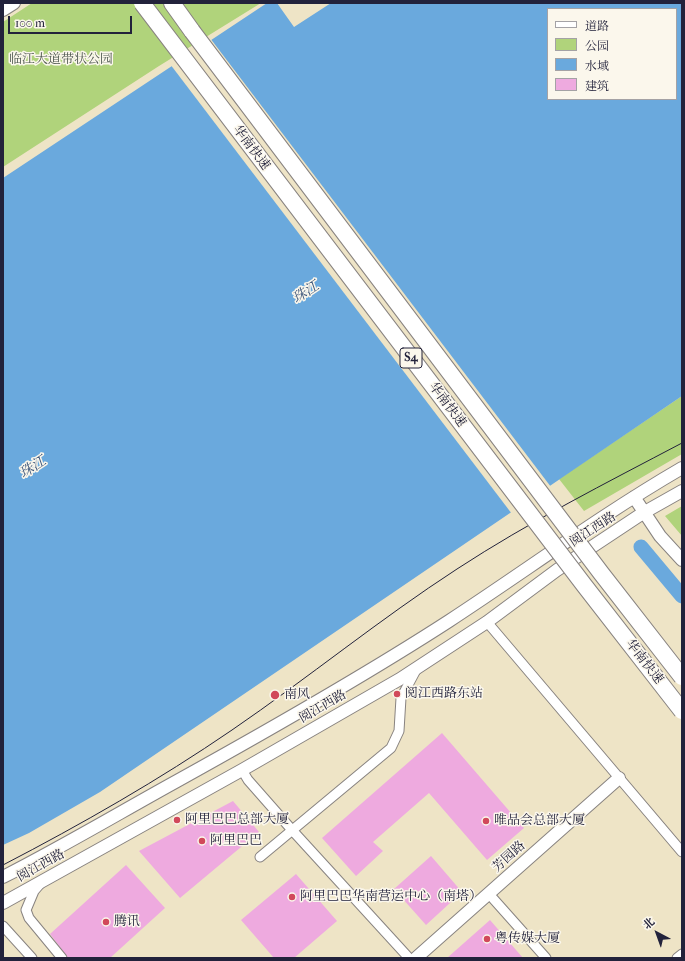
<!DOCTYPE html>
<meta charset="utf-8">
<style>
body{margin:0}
#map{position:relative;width:685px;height:961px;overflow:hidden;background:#eee4c6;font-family:"IM FELL French Canon","Noto Serif SC",serif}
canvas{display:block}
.frame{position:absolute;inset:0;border:4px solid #22223b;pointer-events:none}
.legend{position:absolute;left:547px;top:8px;width:130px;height:92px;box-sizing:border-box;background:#fbf7ec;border:1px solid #a4a2a5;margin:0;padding:5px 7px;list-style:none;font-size:12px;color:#22223b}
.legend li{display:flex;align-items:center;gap:8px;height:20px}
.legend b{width:20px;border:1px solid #a4a2a5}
.north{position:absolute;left:637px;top:913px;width:40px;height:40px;-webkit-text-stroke:3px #fbf7ec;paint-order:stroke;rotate:319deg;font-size:11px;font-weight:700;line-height:16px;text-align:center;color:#22223b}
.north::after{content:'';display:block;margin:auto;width:14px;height:18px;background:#22223b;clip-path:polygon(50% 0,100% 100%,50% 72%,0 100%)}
.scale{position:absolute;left:8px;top:16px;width:124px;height:18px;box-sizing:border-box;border:2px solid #22223b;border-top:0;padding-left:5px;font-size:12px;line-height:14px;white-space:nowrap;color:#22223b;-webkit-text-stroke:3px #fbf7ec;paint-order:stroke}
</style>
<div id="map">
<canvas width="685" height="961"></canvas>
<div class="frame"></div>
<ul class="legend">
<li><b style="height:5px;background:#fff"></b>道路</li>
<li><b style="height:11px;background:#b0d37b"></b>公园</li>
<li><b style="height:11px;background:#6aa9dd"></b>水域</li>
<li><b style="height:11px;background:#eeaadf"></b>建筑</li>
</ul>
<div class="north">北</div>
<div class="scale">100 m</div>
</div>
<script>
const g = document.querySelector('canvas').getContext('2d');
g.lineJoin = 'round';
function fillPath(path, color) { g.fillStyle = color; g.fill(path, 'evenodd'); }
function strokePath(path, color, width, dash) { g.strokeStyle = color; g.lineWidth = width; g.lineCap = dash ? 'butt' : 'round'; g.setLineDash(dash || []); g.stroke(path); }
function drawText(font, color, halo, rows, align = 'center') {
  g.font = font + ' "IM FELL French Canon","Noto Serif SC",serif'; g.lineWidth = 3; g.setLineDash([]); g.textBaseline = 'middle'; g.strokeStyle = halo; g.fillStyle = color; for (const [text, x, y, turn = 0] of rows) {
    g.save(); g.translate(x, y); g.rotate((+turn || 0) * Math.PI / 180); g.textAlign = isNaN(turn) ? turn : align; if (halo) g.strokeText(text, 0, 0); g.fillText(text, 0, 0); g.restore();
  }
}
fillPath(new Path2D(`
 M32,3H261L159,66L3,167V22Z
 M682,396V454L584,511L559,479Z
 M682,506V536L665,516Z`), '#b0d37b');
fillPath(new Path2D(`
 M267,3H277L294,27L331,3H682V396L100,792L29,833L3,845V178ZM548,9H676V99H548Z`), '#6aa9dd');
fillPath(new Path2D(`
 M210,38L551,487L512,514L170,64Z`), '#eee4c6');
strokePath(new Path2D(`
 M641,547L682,596`), '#6aa9dd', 15);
fillPath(new Path2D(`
 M442,733L524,828L487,860L429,793L373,842L383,851L356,876L322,838Z
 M233,801L259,832L180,898L139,851Z
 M431,856L462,892L426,925L394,889Z
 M126,865L165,908L110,958H68L50,934Z
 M296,874L337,921L294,958H274L241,920Z
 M490,920L523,958H447Z`), '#eeaadf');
const street = new Path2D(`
 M487,622L682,852
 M242,770L248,780L292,830L409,958
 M260,857L391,748L399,731L401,698L416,670
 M40,884L34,891L26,910L29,918L62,958
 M489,894L546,958
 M3,926L32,958
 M677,958L682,954`);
const secondary = new Path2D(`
 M3,10L14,3
 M634,497L660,536L682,560
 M3,877C62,847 119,813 177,781C269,730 361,678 449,621C527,570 601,515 682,468
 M3,903L242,770L400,679L487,622L557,570L643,513L682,491
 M416,958L619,778`);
const highway = new Path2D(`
 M172,3L192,31`);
strokePath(street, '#888380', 11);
strokePath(secondary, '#888380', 14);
strokePath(highway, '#888380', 18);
strokePath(street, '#fff', 9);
strokePath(secondary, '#fff', 12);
strokePath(highway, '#fff', 16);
strokePath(new Path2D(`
 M3,865C82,824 159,780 232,730C308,678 380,619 457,569C529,522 606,483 682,443`), '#22223b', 1);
const highwayBridge = new Path2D(`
 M142,3L584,585L682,711
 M192,31L601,573L682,677`);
strokePath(highwayBridge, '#888380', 18, []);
strokePath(highwayBridge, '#fff', 16);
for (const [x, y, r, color] of [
 [397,694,4,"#d1495b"],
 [275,695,5,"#d1495b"],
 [177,820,4,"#d1495b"],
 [486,821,4,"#d1495b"],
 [202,841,4,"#d1495b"],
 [292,897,4,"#d1495b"],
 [106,922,4,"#d1495b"],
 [487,939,4,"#d1495b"]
]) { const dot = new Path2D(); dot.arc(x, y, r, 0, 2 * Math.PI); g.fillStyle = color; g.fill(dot); strokePath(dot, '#fbf7ec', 1.5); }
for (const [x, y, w] of [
 [411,358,22]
]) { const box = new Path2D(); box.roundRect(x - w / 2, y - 10, w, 20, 3); g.fillStyle = '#fbf7ec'; g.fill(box); strokePath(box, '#22223b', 1); }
drawText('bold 12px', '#22223b', null, [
 ["S4",411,358]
]);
drawText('13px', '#4d574e', '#fbf7ec', [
 ["临江大道带状公园",61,60]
]);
drawText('13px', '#22223b', '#fbf7ec', [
 ["华南快速",251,148,53],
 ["华南快速",447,405,53],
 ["阅江西路",593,530,-33],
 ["华南快速",644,662,52],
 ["阅江西路",323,707,-30],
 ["芳园路",509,857,-42],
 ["阅江西路",41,866,-29]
]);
drawText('13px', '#22223b', '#fbf7ec', [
 ["阅江西路东站",405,694],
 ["南风",284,695],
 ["阿里巴巴总部大厦",185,820],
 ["唯品会总部大厦",494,821],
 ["阿里巴巴",210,841],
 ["阿里巴巴华南营运中心（南塔）",300,897],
 ["腾讯",114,922],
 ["粤传媒大厦",495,939]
], 'left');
drawText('italic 14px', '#3f587c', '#fbf7ec', [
 ["珠江",306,293,-33],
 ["珠江",33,468,-33]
]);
</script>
